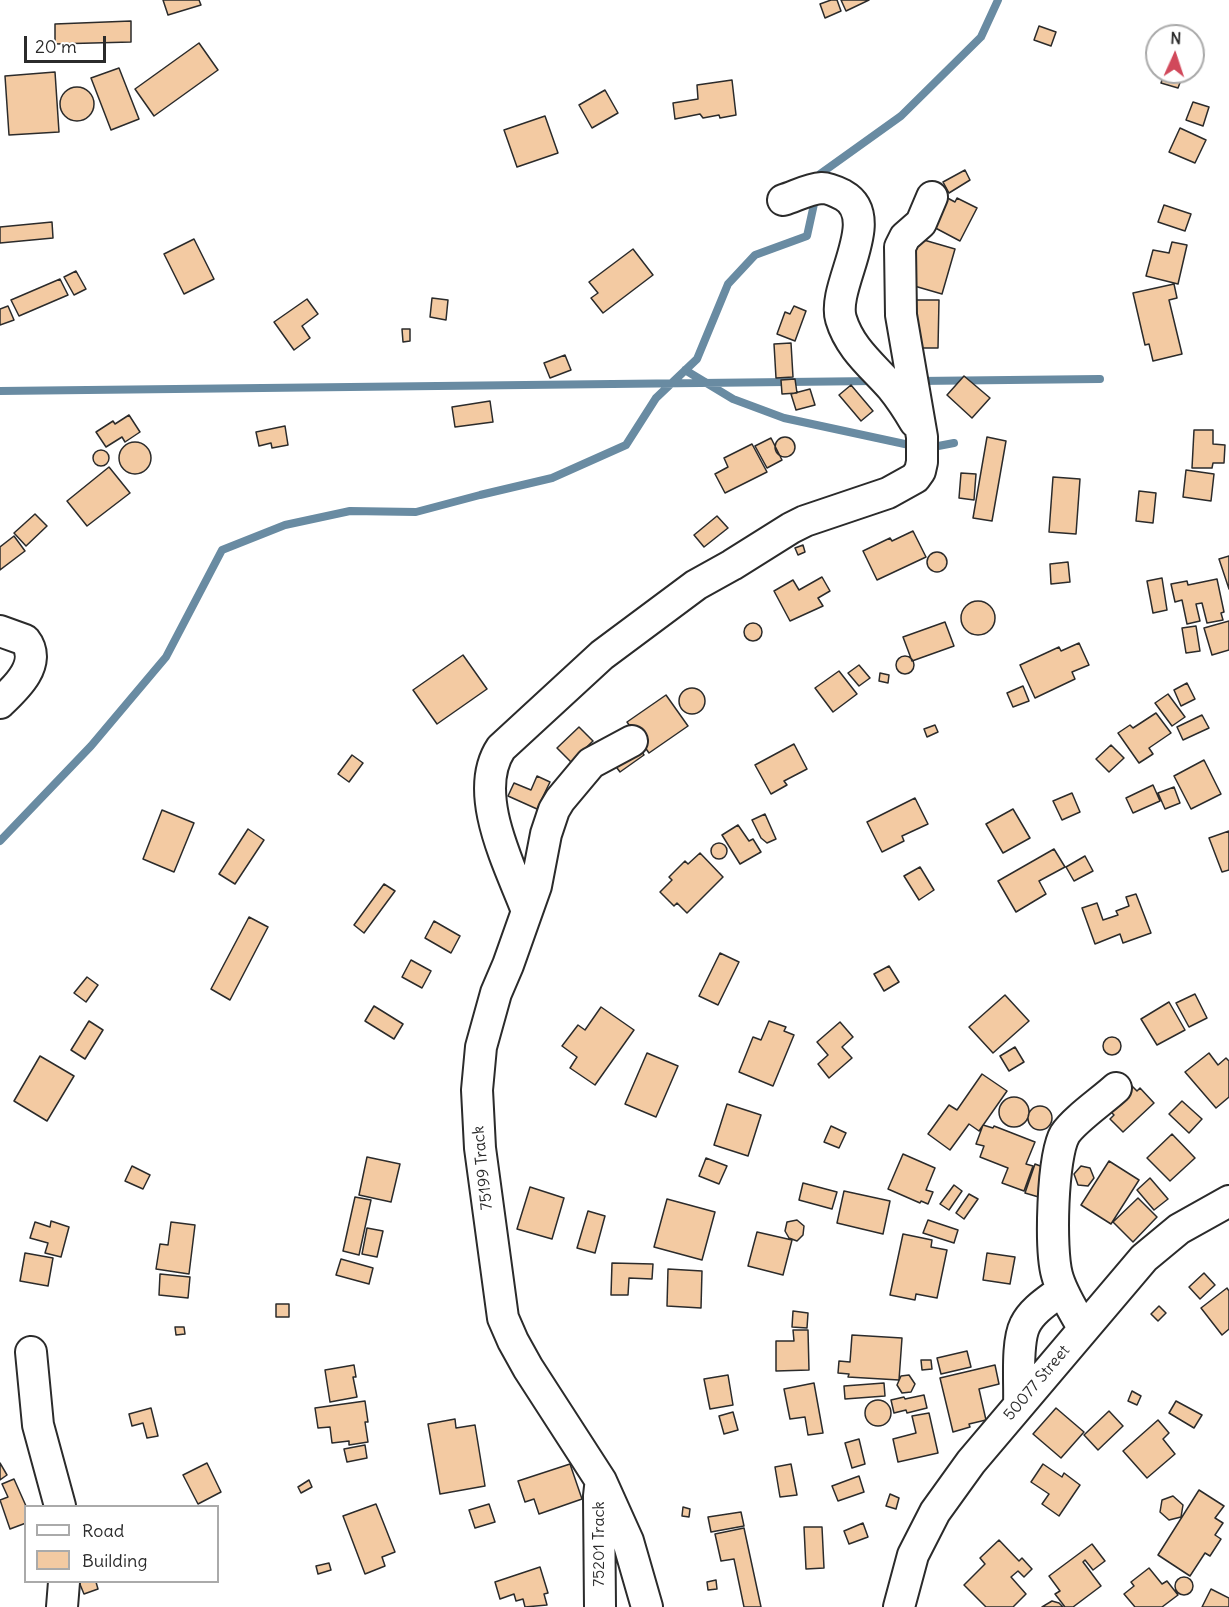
<!DOCTYPE html>
<style>
body{margin:0}
#map{position:relative;width:1229px;height:1607px;overflow:hidden;background:#fff;font-family:Delius,sans-serif}
canvas{display:block}
.legend{position:absolute;left:24px;top:1505px;width:195px;height:78px;box-sizing:border-box;background:#fff;border:2px solid #aaa;margin:0;padding:8px 10px;list-style:none;font-size:18px;color:#2b2b2b}
.legend li{display:flex;align-items:center;gap:12px;height:30px}
.legend b{width:30px;border:2px solid #aaa}
.north{position:absolute;left:1145px;top:24px;width:60px;height:60px;box-sizing:border-box;background:#fff;border:2px solid #aaa;border-radius:50%;rotate:3deg;font-size:16px;font-weight:700;line-height:24px;text-align:center;color:#2b2b2b}
.north::after{content:'';display:block;margin:auto;width:21px;height:27px;background:#d1495b;clip-path:polygon(50% 0,100% 100%,50% 72%,0 100%)}
.scale{position:absolute;left:24px;top:36px;width:82px;height:27px;box-sizing:border-box;border:3px solid #2b2b2b;border-top:0;padding-left:8px;font-size:18px;line-height:21px;white-space:nowrap;color:#2b2b2b;-webkit-text-stroke:4px #fff;paint-order:stroke}
</style>
<div id="map">
<canvas width="1229" height="1607"></canvas>
<ul class="legend">
<li><b style="height:8px;background:#fff"></b>Road</li>
<li><b style="height:16px;background:#f3caa2"></b>Building</li>
</ul>
<div class="north">N</div>
<div class="scale">20 m</div>
</div>
<script>
const g = document.querySelector('canvas').getContext('2d');
g.lineJoin = 'round';
function strokePath(path, color, width, dash) { g.strokeStyle = color; g.lineWidth = width; g.lineCap = dash ? 'butt' : 'round'; g.setLineDash(dash || []); g.stroke(path); }
function fillPath(path, color) { g.fillStyle = color; g.fill(path, 'evenodd'); }
function drawText(font, color, halo, rows, align = 'center') {
  g.font = font + ' Delius,sans-serif'; g.lineWidth = 5; g.setLineDash([]); g.textBaseline = 'middle'; g.strokeStyle = halo; g.fillStyle = color; for (const [text, x, y, turn = 0] of rows) {
    g.save(); g.translate(x, y); g.rotate((+turn || 0) * Math.PI / 180); g.textAlign = isNaN(turn) ? turn : align; if (halo) g.strokeText(text, 0, 0); g.fillText(text, 0, 0); g.restore();
  }
}
strokePath(new Path2D(`
 M819,182L820,174L901,116L981,37L998,0
 M685,370L733,399L784,418L914,446L933,447L954,443
 M918,381L1100,379
 M0,391L875,381
 M0,841L91,746L166,657L222,550L285,525L350,511L416,512L480,495L552,478L626,445L656,398L697,359L728,284L755,255L807,236L816,195`), '#698ba2', 8);
const building = new Path2D(`
 M163,0H199L201,5L168,15Z
 M831,0H837L841,11L825,18L820,4Z
 M841,0H869L846,11Z
 M131,21V42L55,44V24Z
 M1039,26L1056,32L1051,46L1034,40Z
 M199,43L218,70L154,116L135,89Z
 M119,68L139,119L111,130L91,78Z
 M55,72L59,132L9,135L5,76Z
 M1165,72H1184L1178,88L1161,83Z
 M732,80L736,115L720,118L719,115L703,118L700,114L675,119L673,103L698,99L697,85Z
 M60 104a17 17 0 1 1 34 0a17 17 0 1 1-34 0Z
 M605,90L618,113L592,128L579,105Z
 M1193,102L1209,107L1203,126L1186,120Z
 M545,116L558,153L517,167L504,130Z
 M1180,128L1206,140L1195,163L1169,152Z
 M965,170L970,180L949,193L943,182Z
 M940,194L955,202L957,198L977,208L960,241L926,223Z
 M1164,205L1191,214L1185,231L1158,222Z
 M52,222L53,238L0,243V227Z
 M917,238L955,249L942,294L904,283Z
 M194,239L214,279L184,294L164,254Z
 M1172,242L1187,245L1178,284L1146,276L1153,250L1169,253Z
 M633,249L653,275L603,313L591,298L598,293L589,282Z
 M76,271L86,289L74,295L64,277Z
 M60,279L68,295L19,316L11,300Z
 M1174,284L1177,298L1169,300L1182,354L1153,361L1149,344L1145,345L1133,293Z
 M432,298L448,300L446,320L430,317Z
 M307,299L318,314L302,326L310,338L294,350L274,322Z
 M910,300H939L938,348H910Z
 M8,306L14,320L0,325V309Z
 M794,306L806,311L795,341L777,334L785,312L790,314Z
 M402,329H410V341L403,342Z
 M791,343L793,377L776,378L774,344Z
 M565,355L571,370L550,378L544,363Z
 M964,376L990,398L972,418L947,395Z
 M795,379L797,393L782,394L781,380Z
 M851,385L873,411L861,421L839,395Z
 M810,389L815,405L796,410L791,394Z
 M490,401L493,422L455,427L452,407Z
 M129,415L140,432L125,442L122,437L106,447L96,432L113,421L115,424Z
 M285,426L288,445L272,448L271,443L259,446L256,432Z
 M1194,430H1213V444L1225,445L1224,463H1213L1212,468H1192Z
 M987,437L1006,441L992,521L973,518Z
 M775 447a10 10 0 1 1 20 0a10 10 0 1 1-20 0Z
 M771,438L782,460L767,468L755,446Z
 M119 458a16 16 0 1 1 32 0a16 16 0 1 1-32 0Z
 M752,444L767,472L725,493L715,474L728,467L724,458Z
 M93 458a8 8 0 1 1 16 0a8 8 0 1 1-16 0Z
 M109,467L130,493L87,526L67,501Z
 M1186,470L1214,474L1211,501L1183,497Z
 M961,473L976,474L974,500L959,498Z
 M1053,477L1080,479L1076,534L1049,532Z
 M1139,491L1156,493L1153,523L1136,521Z
 M35,514L47,526L26,546L14,533Z
 M717,516L728,528L704,547L694,535Z
 M913,531L926,557L877,580L863,551L890,538L892,541Z
 M14,536L25,551L0,570V547Z
 M803,545L805,552L798,555L795,548Z
 M927 562a10 10 0 1 1 20 0a10 10 0 1 1-20 0Z
 M1229,556V589L1219,559Z
 M1068,562L1070,582L1051,584L1050,564Z
 M822,577L830,591L818,598L823,606L790,621L774,591L793,580L799,590Z
 M1162,578L1167,610L1153,613L1147,581Z
 M1217,579L1224,612L1221,613L1223,620L1207,623L1202,603L1196,604L1200,621L1187,624L1182,600L1175,602L1171,584L1187,581L1188,585Z
 M961 618a17 17 0 1 1 34 0a17 17 0 1 1-34 0Z
 M1229,621V650L1212,655L1204,628Z
 M945,622L954,646L912,661L903,637Z
 M744 632a9 9 0 1 1 18 0a9 9 0 1 1-18 0Z
 M1196,626L1200,651L1186,653L1182,628Z
 M1079,643L1089,665L1072,672L1075,679L1035,698L1020,665L1059,647L1061,651Z
 M463,655L487,689L437,724L413,690Z
 M896 665a9 9 0 1 1 18 0a9 9 0 1 1-18 0Z
 M859,665L870,678L859,686L848,673Z
 M839,671L857,694L833,712L815,688Z
 M880,673L889,675L888,683L879,681Z
 M1187,683L1195,699L1181,706L1174,690Z
 M1023,686L1029,701L1013,707L1007,693Z
 M679 701a13 13 0 1 1 26 0a13 13 0 1 1-26 0Z
 M1168,694L1185,717L1172,726L1155,703Z
 M666,695L688,726L649,753L627,722Z
 M1156,713L1171,733L1149,748L1153,754L1139,763L1118,733L1130,725L1133,728Z
 M1202,715L1209,728L1183,740L1177,727Z
 M935,725L938,732L927,737L924,729Z
 M579,727L593,741L571,762L557,748Z
 M636,743L644,755L620,772L611,760Z
 M794,744L807,769L784,781L787,785L771,794L755,765Z
 M1111,745L1124,758L1109,772L1096,759Z
 M352,755L363,763L349,782L338,774Z
 M1204,760L1221,794L1191,809L1174,776Z
 M537,776L550,782L537,809L508,796L514,783L531,790Z
 M1153,785L1160,801L1133,813L1126,798Z
 M1174,787L1180,803L1165,809L1158,793Z
 M1072,793L1080,812L1062,820L1053,801Z
 M915,798L928,824L902,836L904,841L882,852L867,822Z
 M1013,809L1030,838L1003,853L986,824Z
 M162,810L194,823L174,872L143,859Z
 M765,814L776,839L767,843L761,838L752,820Z
 M738,825L749,841L753,839L761,852L740,864L722,835Z
 M248,829L264,840L235,884L219,874Z
 M1229,831V870L1222,872L1209,838Z
 M711 851a8 8 0 1 1 16 0a8 8 0 1 1-16 0Z
 M1054,849L1065,867L1039,881L1046,894L1016,912L998,881Z
 M700,853L723,877L687,913L677,903L674,906L660,892L672,880L669,877L685,861L688,864Z
 M1085,856L1093,871L1074,881L1066,867Z
 M920,867L934,890L919,900L904,876Z
 M384,884L395,891L364,933L354,925Z
 M1136,894L1151,933L1123,943L1120,934L1095,944L1082,908L1097,903L1103,920L1118,915L1116,911L1129,906L1126,897Z
 M249,917L268,927L230,1000L211,989Z
 M434,921L460,936L451,953L425,938Z
 M720,953L739,962L718,1005L699,996Z
 M411,960L431,971L422,988L402,977Z
 M889,966L899,982L884,991L874,974Z
 M87,977L98,985L86,1002L74,993Z
 M1195,994L1207,1018L1189,1027L1176,1003Z
 M1005,995L1029,1021L993,1053L969,1027Z
 M1169,1002L1185,1030L1157,1045L1141,1019Z
 M374,1006L403,1024L394,1039L365,1021Z
 M601,1007L634,1030L595,1085L570,1068L577,1057L562,1046L578,1025L585,1030Z
 M89,1021L103,1030L85,1059L71,1050Z
 M769,1021L786,1027L784,1031L794,1035L773,1086L739,1072L753,1037L761,1040Z
 M840,1022L853,1037L842,1047L852,1058L829,1078L818,1064L828,1055L817,1042Z
 M1103 1046a9 9 0 1 1 18 0a9 9 0 1 1-18 0Z
 M1015,1047L1024,1062L1009,1071L1000,1056Z
 M647,1053L678,1066L656,1117L625,1104Z
 M1209,1053L1218,1065L1226,1058L1229,1061V1097L1216,1108L1185,1072Z
 M40,1056L74,1076L47,1121L14,1101Z
 M982,1074L1007,1091L979,1131L969,1124L950,1150L928,1134L949,1105L957,1110Z
 M1130,1084L1137,1091L1140,1088L1154,1103L1123,1132L1110,1119L1114,1115L1106,1107Z
 M999 1112a15 15 0 1 1 30 0a15 15 0 1 1-30 0Z
 M1182,1101L1202,1119L1189,1133L1169,1114Z
 M727,1104L761,1115L748,1156L714,1145Z
 M1028 1118a12 12 0 1 1 24 0a12 12 0 1 1-24 0Z
 M983,1125L993,1128L994,1126L1035,1142L1026,1164L1033,1166L1024,1191L1002,1183L1008,1168L980,1157L984,1146L976,1144Z
 M831,1126L846,1133L839,1148L824,1142Z
 M1172,1134L1195,1158L1170,1181L1147,1158Z
 M903,1154L935,1168L926,1190L933,1192L928,1204L921,1201L920,1203L888,1189Z
 M367,1157L400,1164L391,1202L359,1195Z
 M706,1158L727,1166L719,1184L699,1176Z
 M1109,1161L1139,1180L1111,1224L1081,1205Z
 M1035,1164L1051,1170L1042,1198L1025,1193Z
 M132,1166L150,1175L143,1189L125,1181Z
 M1081,1166L1090,1168L1094,1178L1088,1186L1078,1185L1074,1174Z
 M1150,1178L1168,1199L1154,1210L1137,1190Z
 M803,1183L837,1192L832,1209L799,1200Z
 M954,1185L962,1191L949,1210L940,1204Z
 M530,1187L564,1198L552,1239L517,1229Z
 M844,1191L890,1201L883,1234L837,1223Z
 M969,1194L978,1199L964,1219L956,1213Z
 M355,1197L371,1200L359,1255L343,1251Z
 M1138,1198L1157,1217L1133,1242L1113,1222Z
 M667,1199L715,1212L702,1260L654,1247Z
 M588,1211L605,1216L595,1253L577,1248Z
 M797,1220L804,1226L803,1235L797,1241L789,1238L785,1231L787,1222Z
 M928,1220L958,1230L954,1243L923,1233Z
 M51,1221L69,1227L61,1257L45,1253L48,1243L30,1238L35,1222L50,1227Z
 M171,1222L195,1225L189,1274L156,1269L160,1244L168,1245Z
 M367,1228L383,1231L377,1257L362,1254Z
 M757,1232L792,1240L783,1275L748,1266Z
 M903,1234L932,1240L931,1247L947,1250L937,1298L916,1294L915,1300L890,1295Z
 M25,1253L53,1258L48,1286L20,1281Z
 M987,1253L1015,1257L1010,1284L983,1280Z
 M341,1259L373,1268L369,1284L336,1275Z
 M612,1263L653,1264L652,1279L629,1278L628,1295H611Z
 M668,1269L702,1271L701,1308L667,1306Z
 M1204,1273L1215,1285L1200,1299L1189,1287Z
 M160,1274L190,1277L188,1298L159,1295Z
 M1227,1288L1229,1291V1329L1222,1335L1201,1308Z
 M276,1304H289V1317H276Z
 M1159,1306L1166,1313L1158,1321L1151,1314Z
 M793,1311L808,1313L807,1328L792,1327Z
 M175,1327H184L185,1334L176,1335Z
 M793,1330H808L809,1370L776,1371V1341H794Z
 M852,1335L902,1338L899,1380L848,1377L849,1374L838,1373L839,1361L850,1362Z
 M967,1351L971,1367L941,1374L937,1358Z
 M921,1360H931L932,1369L922,1370Z
 M354,1365L356,1377H353L357,1397L330,1402L325,1370Z
 M995,1365L999,1384L979,1389L986,1420L969,1424L970,1427L953,1432L940,1378Z
 M728,1375L733,1405L710,1409L704,1379Z
 M909,1375L915,1384L911,1392L902,1393L897,1385L901,1376Z
 M814,1383L823,1433L808,1435L805,1417L790,1419L784,1389Z
 M884,1383L885,1396L845,1399L844,1386Z
 M1132,1391L1141,1396L1137,1405L1128,1401Z
 M924,1395L927,1408L907,1413L906,1410L894,1413L891,1400L904,1397L905,1399Z
 M865 1413a13 13 0 1 1 26 0a13 13 0 1 1-26 0Z
 M365,1401L368,1422H365L368,1442L349,1445V1441L332,1443L330,1427L318,1428L315,1408Z
 M1176,1401L1202,1415L1194,1428L1169,1413Z
 M151,1408L158,1436L147,1438L143,1423L132,1426L129,1414Z
 M1056,1408L1084,1432L1061,1458L1033,1434Z
 M1109,1411L1123,1426L1098,1450L1084,1435Z
 M733,1412L738,1430L724,1434L719,1416Z
 M929,1413L938,1453L898,1462L893,1439L916,1433L912,1416Z
 M455,1419L456,1428L475,1425L485,1486L440,1494L428,1424Z
 M1158,1420L1169,1433L1163,1439L1175,1454L1147,1478L1123,1451Z
 M859,1439L865,1464L852,1468L845,1443Z
 M365,1445L367,1458L347,1462L344,1449Z
 M0,1463L7,1475L0,1480Z
 M207,1463L221,1492L198,1504L183,1475Z
 M570,1464L582,1499L539,1514L534,1499L525,1502L518,1481Z
 M791,1464L797,1495L780,1497L775,1467Z
 M1043,1464L1062,1477L1064,1473L1080,1485L1059,1516L1042,1504L1049,1494L1031,1482Z
 M859,1476L864,1492L838,1501L832,1486Z
 M14,1479L26,1506V1523L10,1529L0,1500L8,1497L2,1484Z
 M309,1480L312,1487L301,1493L298,1487Z
 M1199,1490L1224,1506L1215,1518L1223,1523L1215,1535L1221,1539L1210,1556L1205,1553L1190,1576L1158,1555Z
 M890,1494L899,1498L896,1509L886,1506Z
 M1173,1496L1183,1505L1181,1517L1169,1520L1160,1512L1162,1500Z
 M376,1504L395,1552L382,1557L385,1566L365,1574L343,1516Z
 M489,1504L495,1522L475,1528L469,1510Z
 M683,1507L690,1509L689,1517L682,1516Z
 M741,1512L744,1526L711,1532L708,1517Z
 M863,1523L868,1537L849,1544L844,1531Z
 M804,1527H822L824,1568L806,1569Z
 M744,1528L761,1607H744L734,1559L721,1561L715,1534Z
 M999,1540L1019,1561L1022,1558L1032,1569L1024,1577L1018,1571L1011,1577L1026,1594L1013,1607H986L964,1585L985,1564L980,1558Z
 M1092,1544L1105,1561L1093,1570L1085,1560L1083,1562L1101,1586L1073,1607H1065L1055,1594L1060,1591L1049,1576Z
 M329,1563L331,1570L318,1574L316,1566Z
 M540,1567L548,1593L544,1594L547,1605L525,1607L523,1599L516,1601L514,1594L500,1599L495,1582Z
 M1149,1568L1162,1584L1167,1581L1178,1595L1162,1607H1135L1124,1594L1134,1586L1131,1582Z
 M1175 1586a9 9 0 1 1 18 0a9 9 0 1 1-18 0Z
 M716,1580L717,1589L708,1590L707,1582Z
 M79,1582H96L98,1589L84,1594Z
 M1211,1589L1229,1598V1607H1202Z
 M1052,1601L1059,1603L1063,1607H1042Z`);
fillPath(building, '#f3caa2');
strokePath(building, '#2b2b2b', 1.5);
const minor = new Path2D(`
 M783,200C796,196 808,189 822,188C829,188 837,192 843,195C884,218 831,286 841,319C850,349 873,366 892,388C901,399 908,410 915,422
 M0,631L25,640C43,663 16,688 0,703
 M632,741L591,763L560,800L554,810L546,834L536,886L508,965L496,993L481,1047L477,1090L480,1148L503,1318L513,1341L528,1368L601,1481L628,1541L647,1607
 M527,911C510,866 471,793 501,748L602,655L696,585L732,565L791,528L805,521L888,493L915,478L920,471L922,462V437L901,315L900,247L905,237L921,223L932,197
 M1083,1328C1074,1311 1062,1294 1057,1275C1050,1250 1052,1156 1065,1134C1074,1120 1103,1100 1116,1088
 M31,1352L38,1425L60,1506
 M1019,1405C1020,1384 1016,1343 1025,1325C1032,1310 1049,1300 1062,1290
 M62,1607L64,1582
 M600,1607L599,1496L600,1487
 M899,1607L913,1555L935,1512L971,1462L1144,1258L1179,1229L1229,1201`);
strokePath(minor, '#2b2b2b', 34);
strokePath(minor, '#fff', 30);
drawText('16px', '#2b2b2b', '#fff', [
 ["75199 Track",483,1168,-96],
 ["50077 Street",1037,1383,-50],
 ["75201 Track",599,1544,-90]
]);
</script>
